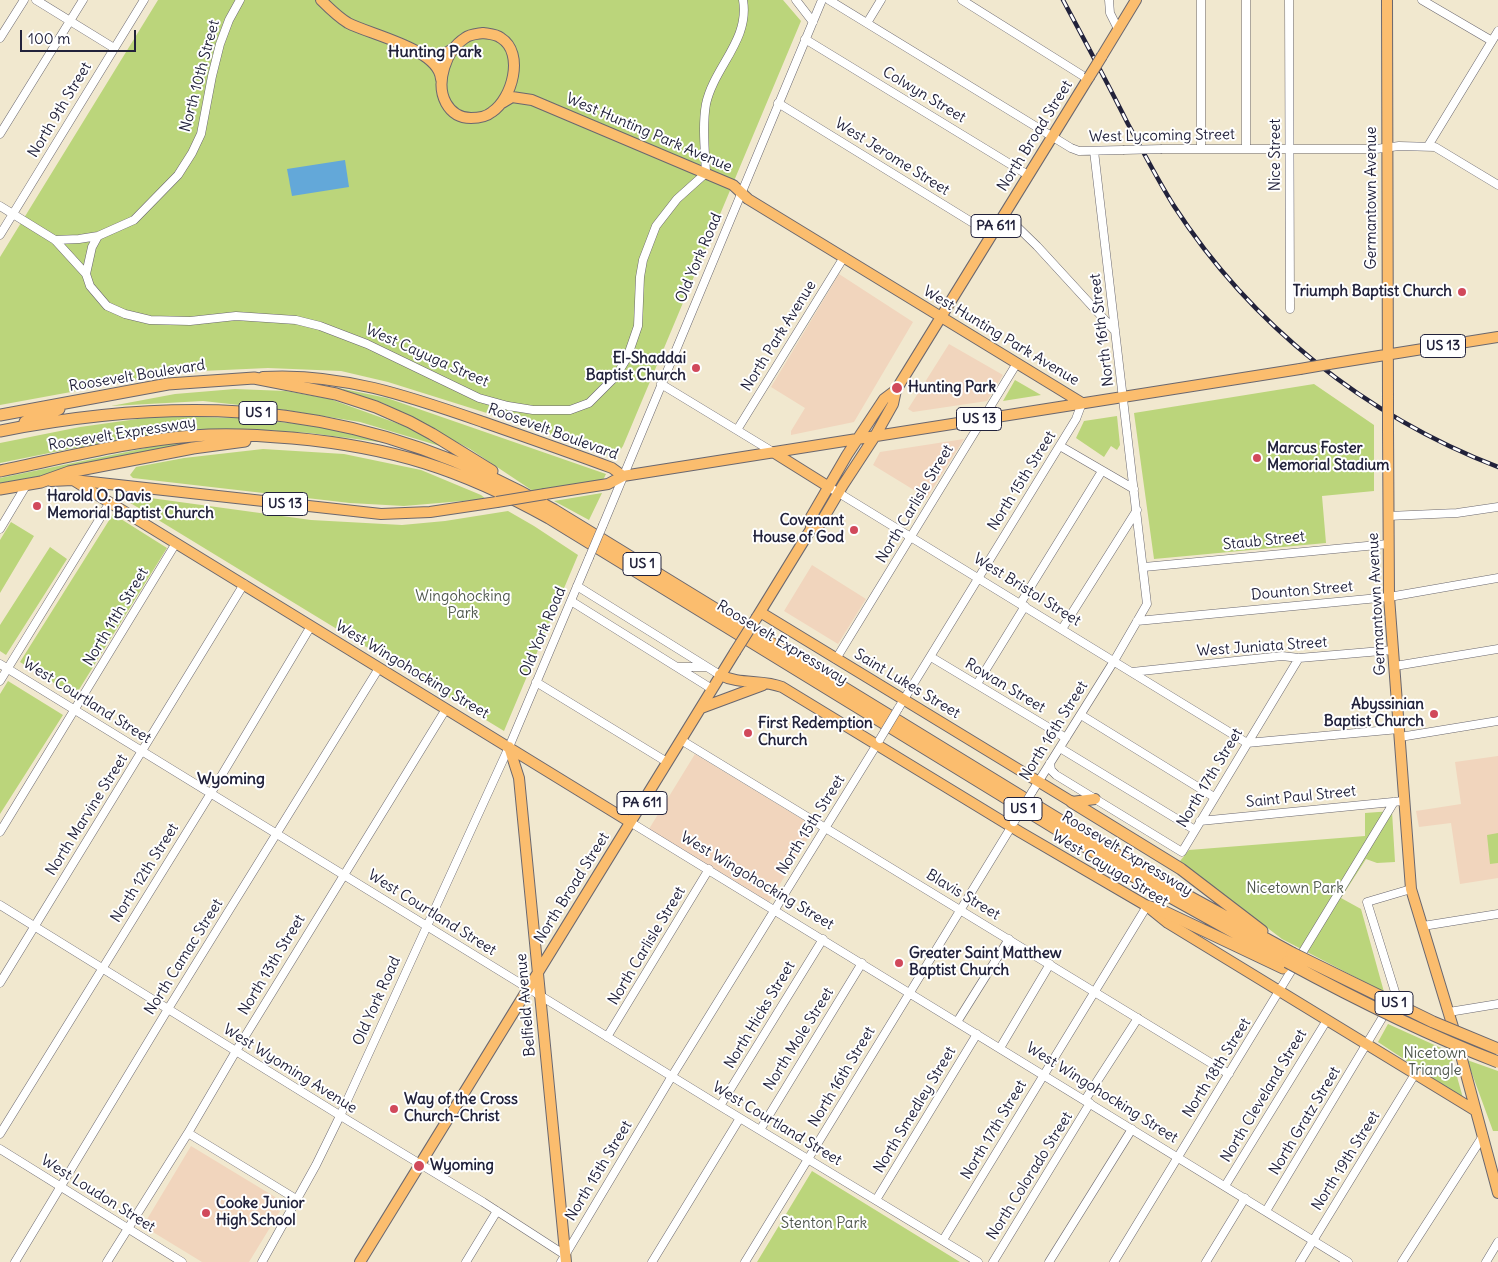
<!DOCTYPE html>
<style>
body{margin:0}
#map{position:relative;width:1498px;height:1262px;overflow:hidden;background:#f1e8cf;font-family:Delius,sans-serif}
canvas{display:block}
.scale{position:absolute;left:20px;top:30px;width:116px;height:22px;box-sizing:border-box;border:2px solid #22223b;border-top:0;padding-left:6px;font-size:15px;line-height:18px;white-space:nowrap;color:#22223b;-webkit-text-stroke:4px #fff;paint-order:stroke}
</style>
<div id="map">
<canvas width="1498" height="1262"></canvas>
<div class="scale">100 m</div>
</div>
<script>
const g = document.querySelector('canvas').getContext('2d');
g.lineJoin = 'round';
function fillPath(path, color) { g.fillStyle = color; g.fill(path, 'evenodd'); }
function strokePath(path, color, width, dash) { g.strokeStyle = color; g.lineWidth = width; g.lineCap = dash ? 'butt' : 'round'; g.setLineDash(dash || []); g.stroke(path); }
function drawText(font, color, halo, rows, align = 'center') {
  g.font = font + ' Delius,sans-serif'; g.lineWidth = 4; g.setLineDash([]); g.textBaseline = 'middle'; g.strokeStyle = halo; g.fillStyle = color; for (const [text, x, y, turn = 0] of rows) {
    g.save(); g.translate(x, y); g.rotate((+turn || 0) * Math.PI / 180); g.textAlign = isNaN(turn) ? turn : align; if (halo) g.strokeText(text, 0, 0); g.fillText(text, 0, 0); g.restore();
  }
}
fillPath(new Path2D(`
 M839,274L913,322L854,422L791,435V431L805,408L771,387Z
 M949,344L1003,375L987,401L913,412L908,409Z
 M964,439L927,498L873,465L880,452Z
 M812,565L866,599L838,644L784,611Z
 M695,754L815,827L769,902L649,829Z
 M1498,756V878L1460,884L1451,823L1419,827L1416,811L1461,804L1455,762Z
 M191,1146L285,1203L249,1262H202L143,1226Z`), '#f1d5bd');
fillPath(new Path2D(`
 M158,0H783L801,21L623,446L617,455L611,457L509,420L388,382L341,371L268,368L180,372L0,405V257Z
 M1015,380L1041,395L1003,401Z
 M1314,384L1374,425V491L1322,496L1326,543L1154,559L1134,413Z
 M334,387L387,398L606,474L603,480L533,491L470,449L383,403Z
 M235,389L286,391L330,399L410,428L443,447L360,422L285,410L203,401L111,406L175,394Z
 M159,416L241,418L319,426L387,443L309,433L248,429H194L69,449L0,463V443L80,427Z
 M1117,416L1120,445L1117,450L1111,446L1104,457L1076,438L1084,421Z
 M236,440L18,480L0,483V478L170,443Z
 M263,449L344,454L421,470L481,495L486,499L404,506L350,503L133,478L130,475L136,467L184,458Z
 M114,493L311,520L402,525L445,521L508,511L534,526L578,555L504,731Z
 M602,493L589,520L554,501Z
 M113,514L167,548L75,696L20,662Z
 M11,522L34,536L0,593V540Z
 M50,547L67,559L6,655L0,651V625Z
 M8,681L63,715L0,814V694Z
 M1392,811L1395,862L1377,863L1366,859L1341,898L1361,909L1384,992L1282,939L1180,861L1189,850L1365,836V813Z
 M1498,833V863L1490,864L1487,835Z
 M1388,1024L1450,1052L1463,1098L1378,1042Z
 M1467,1060L1498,1071V1131H1493Z
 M812,1171L960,1262H757Z`), '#bbd57b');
fillPath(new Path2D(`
 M345,160L349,187L292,196L287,169Z`), '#63a8d9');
const minor = new Path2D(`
 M36,0L114,48
 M796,0L813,22
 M829,0L1071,148L1079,151L1123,150
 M962,0L1088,79
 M1109,0L1110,13L1118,29
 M1201,0V149
 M1246,0V149
 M1289,0L1290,309
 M1422,0L1492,41
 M867,23L881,0
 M0,38L24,0
 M805,39L1028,175
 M778,103L991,234
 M0,134L83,0
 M1428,146L1498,31
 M1162,149H1376L1399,146L1435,147L1498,185
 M0,206L55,240L86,274L90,286L107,306L125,314L150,320L190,321L236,316L296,320L320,326L367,344L479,398L508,406L533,410H570L589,403L616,376L627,358L638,326L640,277L643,260L656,226L677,199L706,173C705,151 702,126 706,104C714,67 750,40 743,0
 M1004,214L1037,246L1115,331
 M0,235L144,0
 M55,240L79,239L98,236
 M86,274L92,247L98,236L134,220L178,175L192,153L201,134L212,76L220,44L229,20L240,0
 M661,384L773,452
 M737,430L844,257
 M1060,446L1134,489
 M829,487L1247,743L1399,729
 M1388,516L1457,513L1498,507
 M603,525L822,0
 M0,529L27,484
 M1144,567L1388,544
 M577,586L720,675
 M571,601L712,689
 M1020,604L1102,471
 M1137,621L1389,597L1498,578
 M1062,629L1137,510
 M931,657L1066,738
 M836,659L1017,363
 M0,664L720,1106L978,1262
 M1395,666L1498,649
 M679,667H707
 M1132,672L1282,656L1299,658L1393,650
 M0,681L110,502
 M536,682L667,762
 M977,684L1025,606
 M898,709L1076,419L1082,403
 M1081,715L1214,797
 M1400,737L1498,721
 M681,740L1229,1074
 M1060,748L1195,830
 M1050,763L1051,770L1056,775L1182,852L1299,658
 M1032,792L1114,661L1147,604L1094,151
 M1200,821L1403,801
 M630,822L1348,1262
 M0,832L176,543
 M0,905L349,1121L483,1202L565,1255
 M1423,926L1498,914
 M0,983L244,584
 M1449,1012L1498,1004
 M957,1022L1009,939
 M607,1037L709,869
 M1000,1048L1050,964
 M1085,1100L1138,1018
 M720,1106L823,939
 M760,1130L862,963
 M188,1133L296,1199
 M0,1134L211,793L311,626
 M0,1149L182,1262
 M1225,1186L1327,1020
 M876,1200L977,1034
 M1266,1211L1396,995L1367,902L1411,889
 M943,1240L1147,906
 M15,1262L168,1009L379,668
 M107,1262L188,1133L236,1051L446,709
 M262,1262L316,1165L340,1116L509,747L589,558
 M466,1262L497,1211
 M561,1262L672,1076L879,741
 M652,1262L740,1118
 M745,1262L1013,824
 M993,1262L1090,1103
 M1049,1262L1132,1129
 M1114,1262L1394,802
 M1206,1262L1245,1198
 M1300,1262L1415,1074
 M1402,1262L1483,1136
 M1486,1262L1498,1242`);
const major = new Path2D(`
 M321,0C329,8 338,17 348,23C371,35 439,49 441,79
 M1387,0L1388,403
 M483,33C489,34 496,34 501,38C525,53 512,99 492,112C486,117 478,118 471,118C459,118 451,112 446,103C435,83 446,50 465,38C470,34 477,34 483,33Z
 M425,55C436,56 444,56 454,48
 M1102,56L1136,0
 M502,103L512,97L532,100L733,185L748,199L1082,403
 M1329,364L1498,337
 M263,377C340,372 411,397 483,422C526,437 569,452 612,468L623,476
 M1388,428L1389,597L1411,889L1456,1037L1498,1193
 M773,452L829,487
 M73,480L630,822
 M51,481L73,480L381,514L430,512L497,502
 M545,494L608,484L623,476L1300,369
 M811,529V517L847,455L884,399L896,390L1089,77
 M760,612L1072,802L1095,799
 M757,617L811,529L820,524L843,485L875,436L893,404L896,390
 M720,675C740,685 762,679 782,687L1020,832L1147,906L1168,923L1476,1111
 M701,708L763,685
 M509,747L519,778L566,1262
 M360,1262L735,652`);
const highway = new Path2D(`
 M0,415L168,384L254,378L336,394L376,407L410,422L432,434L492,471
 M25,422L59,409
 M0,431C204,391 372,405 554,510L1107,849L1179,891L1292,953
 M0,471C64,458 128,441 193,436C226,433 259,435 292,438C392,447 461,469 549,518L1138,879L1287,962
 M0,489L41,482L69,472L193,448L245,441
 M1072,802L1181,869L1262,931
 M1147,906L1165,912L1283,968`);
strokePath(minor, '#6a676f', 9);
strokePath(major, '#6a676f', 12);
strokePath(highway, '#6a676f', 13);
strokePath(minor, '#fff', 8);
strokePath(major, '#fbbd6e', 10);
strokePath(highway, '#fbbd6e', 11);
const rail = new Path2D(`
 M1063,0C1085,41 1107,82 1128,124C1143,151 1157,179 1174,206C1251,325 1366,416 1498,467`);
strokePath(rail, '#22223b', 4.5);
strokePath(rail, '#fff', 2.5, [8]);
const minorBridge = new Path2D(`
 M1123,150L1162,149
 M589,558L603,525
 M880,739L898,709
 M1014,822L1032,792`);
const majorBridge = new Path2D(`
 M1089,77L1102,56
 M1300,369L1329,364
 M1388,403V428
 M497,502L545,494
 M735,652L757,617`);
const highwayBridge = new Path2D(`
 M1292,953L1433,1022L1498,1049
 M1287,962C1355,999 1425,1034 1498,1062`);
strokePath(minorBridge, '#6a676f', 9, []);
strokePath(majorBridge, '#6a676f', 12, []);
strokePath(highwayBridge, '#6a676f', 13, []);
strokePath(minorBridge, '#fff', 8);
strokePath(majorBridge, '#fbbd6e', 10);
strokePath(highwayBridge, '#fbbd6e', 11);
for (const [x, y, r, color] of [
 [1462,292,5,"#d1495b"],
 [696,368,5,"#d1495b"],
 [897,388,6,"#d1495b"],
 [1257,458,5,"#d1495b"],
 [37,506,5,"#d1495b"],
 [854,530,5,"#d1495b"],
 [1434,714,5,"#d1495b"],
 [748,733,5,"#d1495b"],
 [899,963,5,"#d1495b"],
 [394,1109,5,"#d1495b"],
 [419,1166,6,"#d1495b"],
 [206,1213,5,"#d1495b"]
]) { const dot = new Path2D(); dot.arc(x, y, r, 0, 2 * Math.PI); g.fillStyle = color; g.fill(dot); strokePath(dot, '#fff', 2); }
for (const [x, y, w] of [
 [996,226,50],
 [1443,346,45],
 [258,413,38],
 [979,419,45],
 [285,504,45],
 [642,564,38],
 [642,803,50],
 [1023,809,38],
 [1394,1003,38]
]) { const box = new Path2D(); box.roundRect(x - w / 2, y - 11.5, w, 23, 4); g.fillStyle = '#fff'; g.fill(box); strokePath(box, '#22223b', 1); }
drawText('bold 14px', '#22223b', null, [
 ["PA 611",996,226],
 ["US 13",1443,346],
 ["US 1",258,413],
 ["US 13",979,419],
 ["US 13",285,504],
 ["US 1",642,564],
 ["PA 611",642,803],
 ["US 1",1023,809],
 ["US 1",1394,1003]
]);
drawText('15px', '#22223b', '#fff', [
 ["North 10th Street",200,76,-75],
 ["Colwyn Street",924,95,31],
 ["North 9th Street",60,110,-59],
 ["West Hunting Park Avenue",649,133,23],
 ["North Broad Street",1035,136,-58],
 ["West Lycoming Street",1162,136,-1],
 ["Nice Street",1276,155,-90],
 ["West Jerome Street",892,157,32],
 ["Germantown Avenue",1372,198,-90],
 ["Old York Road",699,258,-67],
 ["North 16th Street",1102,330,-97],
 ["North Park Avenue",779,336,-58],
 ["West Hunting Park Avenue",1001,336,31],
 ["West Cayuga Street",427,356,24],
 ["Roosevelt Boulevard",137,376,-9],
 ["Roosevelt Boulevard",553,432,20],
 ["Roosevelt Expressway",122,434,-9],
 ["North 15th Street",1022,481,-58],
 ["North Carlisle Street",915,504,-59],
 ["Staub Street",1264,541,-6],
 ["West Bristol Street",1027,590,32],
 ["Dounton Street",1302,591,-5],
 ["Germantown Avenue",1377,604,-93],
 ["North 11th Street",116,617,-59],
 ["Old York Road",543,632,-67],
 ["Roosevelt Expressway",782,643,31],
 ["West Juniata Street",1262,647,-4],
 ["West Wingohocking Street",412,670,31],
 ["Saint Lukes Street",907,684,31],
 ["Rowan Street",1005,686,31],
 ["West Courtland Street",87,701,32],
 ["North 16th Street",1054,731,-58],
 ["North 17th Street",1210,778,-59],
 ["Saint Paul Street",1301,797,-6],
 ["North Marvine Street",87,815,-58],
 ["North 15th Street",811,825,-58],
 ["Roosevelt Expressway",1127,854,31],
 ["West Cayuga Street",1110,869,31],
 ["North 12th Street",145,873,-58],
 ["West Wingohocking Street",757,881,31],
 ["North Broad Street",572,888,-58],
 ["Blavis Street",963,895,31],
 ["West Courtland Street",432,913,32],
 ["North Carlisle Street",647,946,-59],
 ["North Camac Street",184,957,-58],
 ["North 13th Street",272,965,-59],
 ["Old York Road",377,1001,-66],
 ["Belfield Avenue",526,1005,-95],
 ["North Hicks Street",760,1015,-59],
 ["North Mole Street",799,1039,-58],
 ["North 18th Street",1217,1068,-58],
 ["West Wyoming Avenue",290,1069,32],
 ["North 16th Street",842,1077,-59],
 ["West Wingohocking Street",1102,1093,32],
 ["North Cleveland Street",1264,1096,-59],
 ["North Smedley Street",915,1110,-59],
 ["North Gratz Street",1305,1121,-59],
 ["West Courtland Street",777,1124,31],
 ["North 17th Street",994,1130,-59],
 ["North 19th Street",1346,1161,-58],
 ["North 15th Street",599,1171,-59],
 ["North Colorado Street",1030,1176,-58],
 ["West Loudon Street",98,1194,32]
]);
drawText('bold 15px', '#22223b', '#fff', [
 ["Triumph Baptist Church",1452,292,"right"],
 ["El-Shaddai",686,359,"right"],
 ["Baptist Church",686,376,"right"],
 ["Hunting Park",908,388],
 ["Marcus Foster",1267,449],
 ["Memorial Stadium",1267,466],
 ["Harold O. Davis",47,497],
 ["Memorial Baptist Church",47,514],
 ["Covenant",844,521,"right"],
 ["House of God",844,538,"right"],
 ["Abyssinian",1424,705,"right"],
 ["Baptist Church",1424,722,"right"],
 ["First Redemption",758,724],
 ["Church",758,741],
 ["Greater Saint Matthew",909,954],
 ["Baptist Church",909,971],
 ["Way of the Cross",404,1100],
 ["Church-Christ",404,1117],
 ["Wyoming",430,1166],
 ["Cooke Junior",216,1204],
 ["High School",216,1221]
], 'left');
drawText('15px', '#50584e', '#fff', [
 ["Wingohocking",463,597],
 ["Park",463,614],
 ["Nicetown Park",1295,889],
 ["Nicetown",1435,1054],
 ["Triangle",1435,1071],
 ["Stenton Park",824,1224]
]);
drawText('bold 16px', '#22223b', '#fff', [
 ["Hunting Park",435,52],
 ["Wyoming",231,779]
]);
</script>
